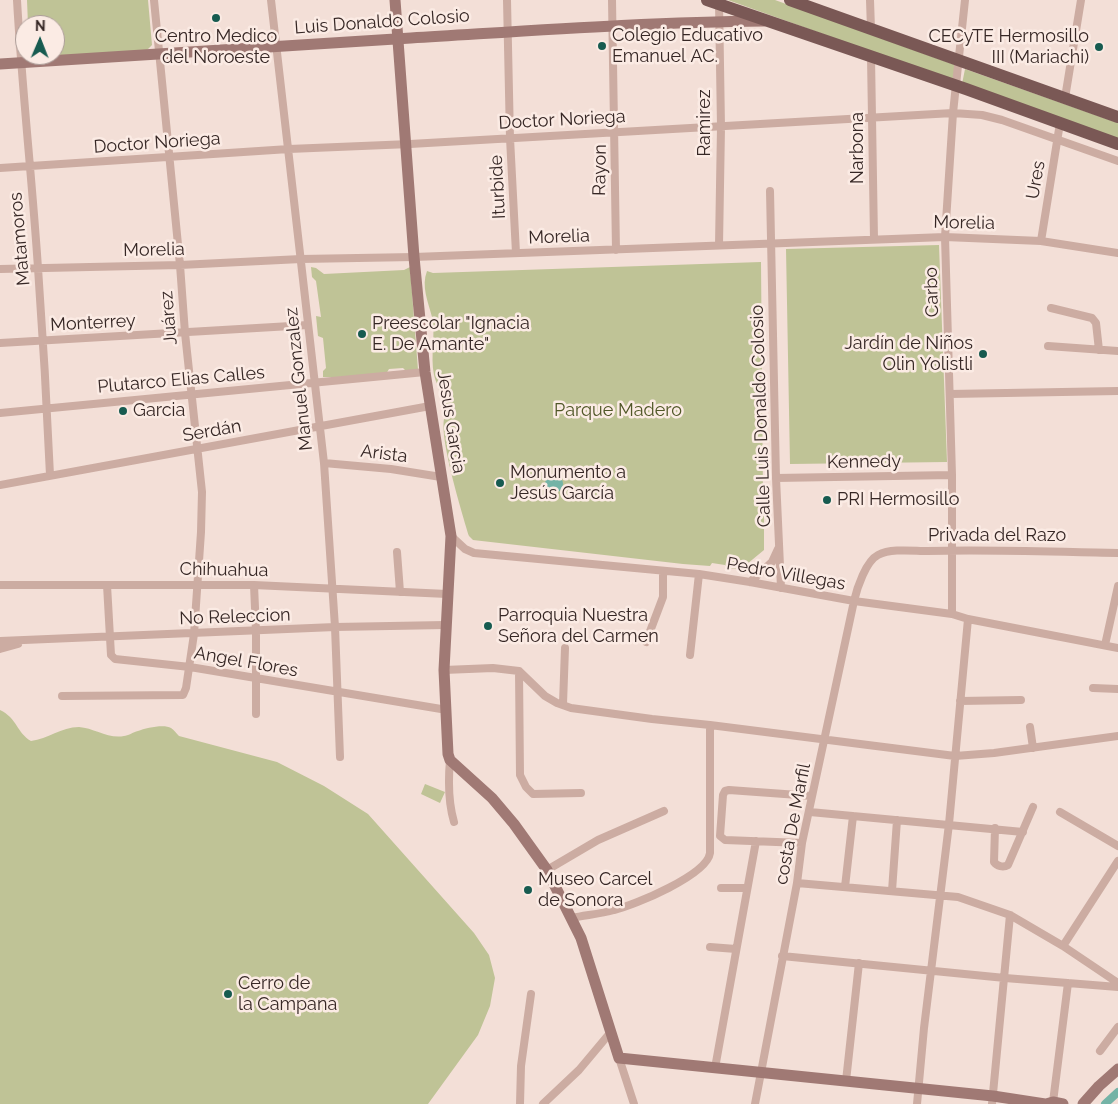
<!DOCTYPE html>
<meta charset="utf-8">
<style>
body{margin:0}
#map{position:relative;width:1118px;height:1104px;overflow:hidden;background:#f3dfd7;font-family:Raleway,sans-serif}
canvas{display:block}
.north{position:absolute;left:15px;top:15px;width:50px;height:50px;box-sizing:border-box;background:#fbebe4;border:1px solid #ac9d98;border-radius:50%;rotate:1deg;font-size:14px;font-weight:700;line-height:20px;text-align:center;color:#362725}
.north::after{content:'';display:block;margin:auto;width:18px;height:22px;background:#175b50;clip-path:polygon(50% 0,100% 100%,50% 72%,0 100%)}
</style>
<div id="map">
<canvas width="1118" height="1104"></canvas>
<div class="north">N</div>
</div>
<script>
const g = document.querySelector('canvas').getContext('2d');
g.lineJoin = 'round';
function fillPath(path, color) { g.fillStyle = color; g.fill(path, 'evenodd'); }
function strokePath(path, color, width, dash) { g.strokeStyle = color; g.lineWidth = width; g.lineCap = dash ? 'butt' : 'round'; g.setLineDash(dash || []); g.stroke(path); }
function drawText(font, color, halo, rows, align = 'center') {
  g.font = font + ' Raleway,sans-serif'; g.lineWidth = 5; g.setLineDash([]); g.textBaseline = 'middle'; g.strokeStyle = halo; g.fillStyle = color; for (const [text, x, y, turn = 0] of rows) {
    g.save(); g.translate(x, y); g.rotate((+turn || 0) * Math.PI / 180); g.textAlign = isNaN(turn) ? turn : align; if (halo) g.strokeText(text, 0, 0); g.fillText(text, 0, 0); g.restore();
  }
}
fillPath(new Path2D(`
 M27,0H148L152,45L147,50L37,58L32,55H55V25H28Z
 M728,0H775L958,66L954,81Z
 M965,69L1118,123V140L962,84Z
 M939,245L947,462L790,464L786,249Z
 M761,262L763,497C760,502 760,512 764,517V550L741,569L727,568L725,565L712,563L710,566L683,564L473,540L469,536C463,516 437,432 445,416C443,408 442,398 439,390C438,385 435,380 434,375C430,355 436,336 432,317C428,302 421,286 427,271L433,273Z
 M311,267L316,268L324,274L404,270L410,267L418,370L406,371L403,368L389,369L386,374L340,377H323V371L326,368L323,338L318,336L316,316L321,317L316,281L312,277Z
 M0,710C17,718 17,733 31,741C48,739 61,727 79,727C94,728 108,739 124,736C128,736 133,732 138,731C146,728 164,724 171,728C174,730 177,734 179,736L277,762L324,786L368,814L474,933L489,955L495,978L490,1006L478,1035L428,1104H0Z
 M425,784L445,792L440,803L421,794Z`), '#bfc396');
fillPath(new Path2D(`
 M545 484a9 9 0 1 1 18 0a9 9 0 1 1-18 0Z`), '#74b3a6');
strokePath(new Path2D(`
 M1105,1104L1118,1092`), '#74b3a6', 8);
strokePath(new Path2D(`
 M17,0C22,89 32,178 38,268C43,337 47,406 50,475
 M271,0L324,463L335,627L340,757
 M507,0L510,138L516,253
 M612,0L616,250
 M870,0L871,29
 M719,2L721,127L719,245
 M871,57L874,239
 M1065,98L1081,0
 M0,168L289,149L410,144L953,113L982,115L1002,120L1118,161
 M770,191L776,478L781,588
 M1041,241L1060,123
 M0,269L180,265L301,259L414,257L945,237L1041,241L1118,253
 M1051,308L1092,318L1096,323L1099,350
 M0,343L308,325
 M1048,346L1118,351
 M950,394L1118,391
 M0,413L425,372
 M324,463L391,469L441,477
 M776,478L952,475
 M0,485L430,406
 M451,536L465,549L474,553L699,574L750,582L854,601L952,614L968,619L1118,648
 M397,552L400,592
 M750,582L772,562L778,549
 M0,585H254L447,594
 M107,585L111,655L115,659L190,667L447,710
 M254,585L256,631V714
 M952,614V475L945,237L953,113L965,0
 M0,641L335,627L445,625
 M646,642L663,597V572
 M1105,645L1118,586
 M0,649L18,644
 M690,655L699,574
 M444,670L493,668L519,671L545,696L557,703L571,708L652,719L710,725L955,756L994,753L1118,736
 M519,671L520,775L526,787L533,794L581,793
 M1093,688L1118,689
 M62,696L183,695L186,688L194,634L201,532L202,492L185,333L180,265L154,0
 M960,701L1021,700
 M563,704L565,648
 M1030,727L1033,748
 M450,760C448,782 448,801 454,822
 M810,812L1023,832
 M1060,812L1118,846
 M995,828L994,862C997,866 1003,868 1008,865L1033,807
 M802,843L725,840L720,836L723,795L725,791L729,790L812,796
 M547,870L598,840L664,811
 M797,883L958,897L1010,915L1063,946L1118,983
 M845,887L853,816
 M721,888H747
 M892,891L897,820
 M572,918C586,915 600,914 614,910C635,905 707,875 710,853V725
 M1063,946L1118,861
 M710,947L736,949
 M782,956L1005,978L1118,987
 M1100,1051L1118,1027
 M619,1058L634,1104
 M715,1068L756,841
 M846,1081L859,963
 M1053,1102L1068,983
 M520,1104L521,1066L531,994
 M543,1104L579,1070L610,1033
 M755,1104L797,883L802,843L854,601C857,588 866,561 878,555C892,548 913,551 927,551C991,549 1055,552 1118,553
 M917,1104L924,1028L949,824L968,619
 M992,1104L1010,915`), '#ccaca2', 8);
strokePath(new Path2D(`
 M395,0L414,257L425,372L451,536L444,670L448,754L450,760L492,798L514,824L547,870L581,938L619,1058L993,1096L1045,1104
 M0,64C137,55 274,47 411,38C528,31 647,22 764,21
 M1046,1104L1053,1102L1063,1104
 M1083,1104L1099,1086L1118,1069`), '#a07974', 11);
strokePath(new Path2D(`
 M707,0L966,89L1118,144
 M790,0L1118,117`), '#7a5855', 12);
for (const [x, y, r, color] of [
 [216,18,5,"#175b50"],
 [602,46,5,"#175b50"],
 [1099,47,5,"#175b50"],
 [362,334,5,"#175b50"],
 [983,354,5,"#175b50"],
 [123,411,5,"#175b50"],
 [500,483,5,"#175b50"],
 [827,500,5,"#175b50"],
 [488,626,5,"#175b50"],
 [528,890,5,"#175b50"],
 [228,994,5,"#175b50"]
]) { const dot = new Path2D(); dot.arc(x, y, r, 0, 2 * Math.PI); g.fillStyle = color; g.fill(dot); strokePath(dot, '#fbebe4', 2); }
drawText('18px', '#362725', '#fbebe4', [
 ["Luis Donaldo Colosio",382,22,-4],
 ["Doctor Noriega",562,120,-3],
 ["Ramirez",705,123,-90],
 ["Doctor Noriega",157,143,-4],
 ["Narbona",858,148,-90],
 ["Rayon",600,170,-89],
 ["Ures",1036,180,-80],
 ["Iturbide",498,187,-93],
 ["Morelia",964,223,1],
 ["Morelia",559,237,-2],
 ["Matamoros",20,239,-95],
 ["Morelia",154,250,-1],
 ["Carbo",932,292,-92],
 ["Juárez",169,318,-95],
 ["Monterrey",93,323,-3],
 ["Manuel Gonzalez",299,379,-96],
 ["Plutarco Elias Calles",181,380,-5],
 ["Calle Luis Donaldo Colosio",761,416,-92],
 ["Jesus Garcia",451,422,81],
 ["Serdán",212,431,-10],
 ["Arista",384,454,7],
 ["Kennedy",864,462,-1],
 ["Privada del Razo",997,536],
 ["Chihuahua",224,570,1],
 ["Pedro Villegas",786,574,10],
 ["No Releccion",235,617,-2],
 ["Angel Flores",246,662,10],
 ["costa De Marfil",793,824,-79]
]);
drawText('18px', '#362725', '#fbebe4', [
 ["Colegio Educativo",612,36],
 ["Emanuel AC.",612,57],
 ["Centro Medico",216,37,"center"],
 ["del Noroeste",216,58,"center"],
 ["CECyTE Hermosillo",1089,37,"right"],
 ["III (Mariachi)",1089,58,"right"],
 ["Preescolar \"Ignacia",372,324],
 ["E. De Amante\"",372,345],
 ["Jardín de Niños",973,344,"right"],
 ["Olin Yolistli",973,365,"right"],
 ["Garcia",133,411],
 ["Monumento a",510,473],
 ["Jesús García",510,494],
 ["PRI Hermosillo",837,500],
 ["Parroquia Nuestra",498,616],
 ["Señora del Carmen",498,637],
 ["Museo Carcel",538,880],
 ["de Sonora",538,901],
 ["Cerro de",238,984],
 ["la Campana",238,1005]
], 'left');
drawText('18px', '#505727', '#fbebe4', [
 ["Parque Madero",618,411]
]);
</script>
